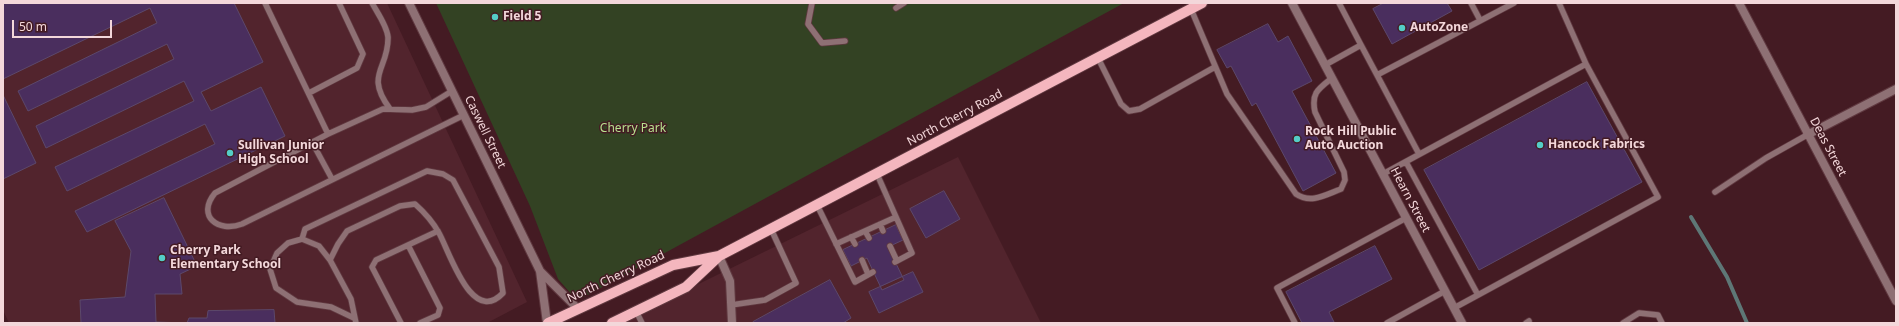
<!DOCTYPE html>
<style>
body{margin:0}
#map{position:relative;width:1899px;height:326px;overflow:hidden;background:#441b23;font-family:"Noto Sans",sans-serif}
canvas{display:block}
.frame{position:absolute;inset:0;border:4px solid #f3d7da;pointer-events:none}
.scale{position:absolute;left:12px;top:20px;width:100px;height:18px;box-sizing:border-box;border:2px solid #f3d7da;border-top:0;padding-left:5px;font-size:12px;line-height:14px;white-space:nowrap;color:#f3d7da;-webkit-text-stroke:3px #441b23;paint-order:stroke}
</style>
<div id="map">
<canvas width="1899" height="326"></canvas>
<div class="frame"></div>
<div class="scale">50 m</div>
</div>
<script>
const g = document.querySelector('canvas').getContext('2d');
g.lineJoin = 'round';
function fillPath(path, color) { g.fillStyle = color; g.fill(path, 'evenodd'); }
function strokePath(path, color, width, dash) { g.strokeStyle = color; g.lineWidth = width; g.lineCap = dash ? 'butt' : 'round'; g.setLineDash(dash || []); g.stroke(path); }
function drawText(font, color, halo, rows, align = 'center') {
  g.font = font + ' "Noto Sans",sans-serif'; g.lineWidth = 3; g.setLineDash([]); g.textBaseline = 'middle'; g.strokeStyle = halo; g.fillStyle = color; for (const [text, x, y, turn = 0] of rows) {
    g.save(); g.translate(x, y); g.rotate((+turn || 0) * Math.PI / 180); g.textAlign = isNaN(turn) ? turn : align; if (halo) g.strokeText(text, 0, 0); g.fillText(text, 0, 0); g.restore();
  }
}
fillPath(new Path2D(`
 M3,3H387L527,302L487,323H9L3,310Z
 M958,157L1041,323H619Z`), '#52242d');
fillPath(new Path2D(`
 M436,3H1124L584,297L573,296L558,279L530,206Z`), '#334223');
strokePath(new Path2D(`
 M1691,217L1727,277L1747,323`), '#5e7776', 4);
const building = new Path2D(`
 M3,3H234L263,62L201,92L211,111L261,87L285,136L87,232L75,211L215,144L205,124L67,191L55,167L194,101L184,81L46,148L36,126L174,59L167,44L28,111L18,91L157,23L150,8L3,79Z
 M1384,3H1447L1452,11L1392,44L1373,9Z
 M1268,24L1278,42L1288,36L1312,81L1292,91L1336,173L1303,191L1256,103L1252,106L1231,66L1227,68L1217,50Z
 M1587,82L1642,182L1479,270L1424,170Z
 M3,95L36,163L3,179Z
 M944,191L960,219L926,238L910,209Z
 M164,198L197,266L180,274L182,294H155L156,322L187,323H81L80,300L125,297L131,251L115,221Z
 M896,225L903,240L888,247L904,280L882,290L867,258L851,266L843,250Z
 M1375,246L1392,279L1329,312L1334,322L1332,323H1302L1286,292Z
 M913,272L923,292L879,313L869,292Z
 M830,280L851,318L843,323H753V322Z
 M274,310L275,323H187L189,318H207L208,311Z`);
fillPath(building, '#4a2e5e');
strokePath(building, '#5c486b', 1);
const service = new Path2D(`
 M265,3L328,134
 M372,3C377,12 387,26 388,37C389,69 364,74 390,109
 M812,3L808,24L822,43L845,41
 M1471,3L1480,20
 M896,8L904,3
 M1191,9L1227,94L1296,194C1311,204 1325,195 1341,189L1345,180L1344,172L1315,112C1311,93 1318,89 1332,78
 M1361,45L1377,75
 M1098,58L1121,104L1129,111L1140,109L1215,67
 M1325,65L1361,45L1339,3
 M452,91L426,107L412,110L383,109L328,134L215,193C196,216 218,233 242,224L464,115
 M309,93L357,68L363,54L339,3
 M312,142L332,179
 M1419,154L1377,75L1514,3
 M1406,162L1478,295L1658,197L1586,64
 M877,174L912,253L895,262
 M1383,174L1586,64L1559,3
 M1715,192L1766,158L1807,135
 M817,205L855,282L873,272
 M880,224L883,231
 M865,231L869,238
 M851,237L855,244
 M302,239L305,229L427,171L443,174L453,180L499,267L503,293C472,326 450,253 439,233C433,222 424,212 415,204L400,206L347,231L338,244L330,260
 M836,244L896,217
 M408,245L440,308L438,315L420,323
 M890,246L897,261
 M862,260L868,274
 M731,305L765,300L796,283L771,229
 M1454,308L1478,295
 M636,311L642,323
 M354,318L331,307L297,302L276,288L270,269L277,253L288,243L302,239L319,246L330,260L351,299L356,323
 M401,323L372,267L376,260L438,231
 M1295,323L1277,288L1406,218
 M1387,323L1445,291
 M1526,323L1529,321
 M1623,323L1639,313L1658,315L1662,323`);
const minor = new Path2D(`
 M409,3L540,271L547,323
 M1292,3L1462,323
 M1739,3L1896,301
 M1807,135L1896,89
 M719,256L730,281L732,323
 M540,271L578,309`);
const primary = new Path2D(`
 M548,323L673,265L719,256
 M612,323L686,287L719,256L1202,3`);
strokePath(service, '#603940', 7);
strokePath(minor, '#603940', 10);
strokePath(primary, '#603940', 12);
strokePath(service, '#8e7074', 5.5);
strokePath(minor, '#8e7074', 8);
strokePath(primary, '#f4b6be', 10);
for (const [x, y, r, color] of [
 [495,17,4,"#54cdc7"],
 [1402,28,4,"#54cdc7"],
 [1297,139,4,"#54cdc7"],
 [1540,145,4,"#54cdc7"],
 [230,153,4,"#54cdc7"],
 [162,258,4,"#54cdc7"]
]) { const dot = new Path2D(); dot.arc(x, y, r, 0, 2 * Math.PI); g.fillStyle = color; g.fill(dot); strokePath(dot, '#441b23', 1.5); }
drawText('bold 12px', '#f3d7da', '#441b23', [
 ["Field 5",503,17],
 ["AutoZone",1410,28],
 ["Rock Hill Public",1305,132],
 ["Auto Auction",1305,146],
 ["Hancock Fabrics",1548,145],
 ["Sullivan Junior",238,146],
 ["High School",238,160],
 ["Cherry Park",170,251],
 ["Elementary School",170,265]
], 'left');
drawText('12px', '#f3d7da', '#441b23', [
 ["North Cherry Road",955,118,-28],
 ["Caswell Street",485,132,64],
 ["Deas Street",1828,147,62],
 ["Hearn Street",1410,200,62],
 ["North Cherry Road",616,277,-25]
]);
drawText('12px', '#b7e08e', '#441b23', [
 ["Cherry Park",633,129]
]);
</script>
